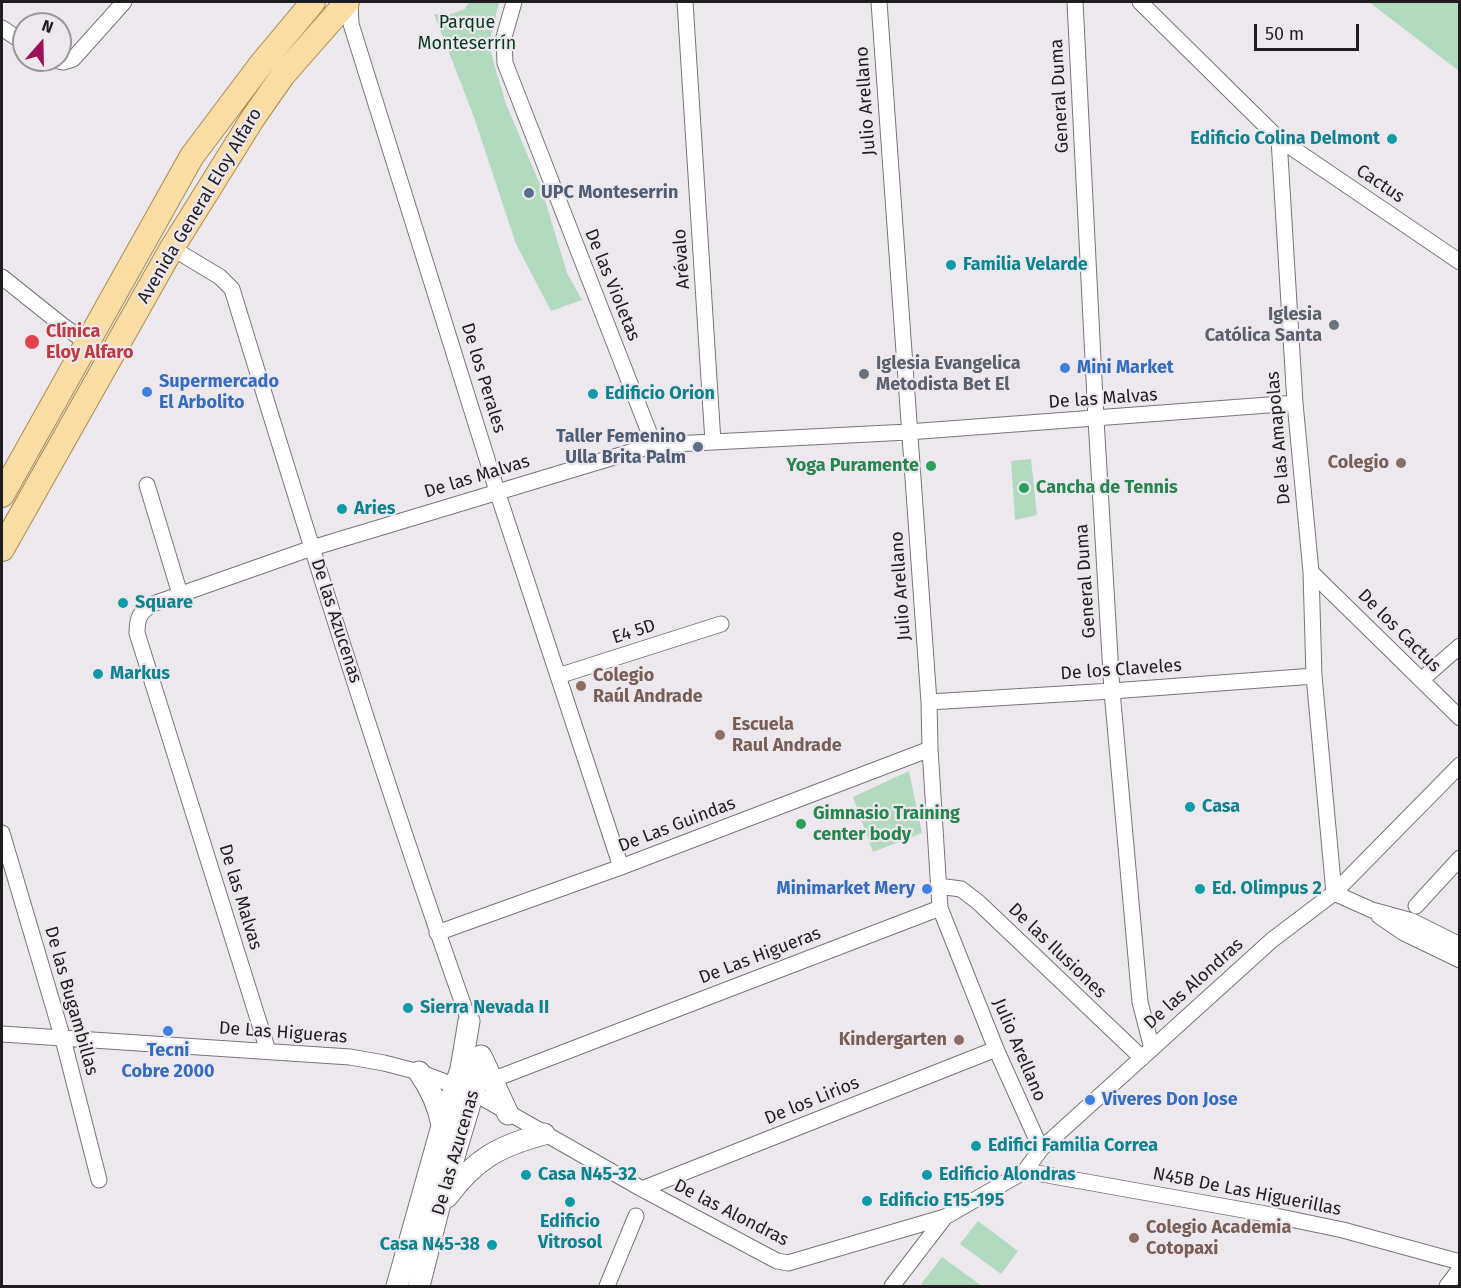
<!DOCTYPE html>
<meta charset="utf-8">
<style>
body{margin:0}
#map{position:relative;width:1461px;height:1288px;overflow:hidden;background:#ede8ee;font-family:"Fira Sans",sans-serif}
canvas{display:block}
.frame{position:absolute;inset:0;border:3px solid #1f1d1f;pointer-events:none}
.north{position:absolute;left:12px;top:12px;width:60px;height:60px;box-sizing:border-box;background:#ede8ee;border:2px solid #9b979b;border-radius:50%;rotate:20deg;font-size:16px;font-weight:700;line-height:24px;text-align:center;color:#1f1d1f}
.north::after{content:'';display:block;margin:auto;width:21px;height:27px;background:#9e0f5a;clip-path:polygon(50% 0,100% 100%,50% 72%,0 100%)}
.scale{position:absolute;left:1254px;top:24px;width:105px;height:27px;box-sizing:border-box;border:3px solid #1f1d1f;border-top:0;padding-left:8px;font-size:18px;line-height:21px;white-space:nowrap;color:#1f1d1f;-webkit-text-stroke:4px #ede8ee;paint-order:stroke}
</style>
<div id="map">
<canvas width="1461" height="1288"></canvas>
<div class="frame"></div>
<div class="north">N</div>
<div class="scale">50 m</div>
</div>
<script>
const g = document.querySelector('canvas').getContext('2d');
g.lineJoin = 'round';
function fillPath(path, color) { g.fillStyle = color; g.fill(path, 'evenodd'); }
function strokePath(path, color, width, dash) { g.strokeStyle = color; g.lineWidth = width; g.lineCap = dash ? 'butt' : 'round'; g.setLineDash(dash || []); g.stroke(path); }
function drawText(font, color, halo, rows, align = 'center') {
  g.font = font + ' "Fira Sans",sans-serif'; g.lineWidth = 4.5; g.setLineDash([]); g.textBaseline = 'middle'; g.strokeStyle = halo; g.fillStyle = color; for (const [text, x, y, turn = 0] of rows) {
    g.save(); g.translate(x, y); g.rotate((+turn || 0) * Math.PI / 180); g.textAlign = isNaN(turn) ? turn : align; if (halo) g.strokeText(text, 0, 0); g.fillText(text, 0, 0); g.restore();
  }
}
fillPath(new Path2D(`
 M469,2H499L489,44L494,64L506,104L541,187L567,273L582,300L551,311L516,244L474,117L434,14L448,15L465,9Z
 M1369,2H1459V71Z
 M1031,459L1037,515L1015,520L1011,461Z
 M909,771L922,833L873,852L853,797Z
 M978,1221L1018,1251L1001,1274L960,1244Z
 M942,1257L982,1286H925L921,1284Z`), '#b2dabf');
const street = new Path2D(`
 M350,2L351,24L497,491L621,867
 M514,2L504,37L505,63L654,445
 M685,2L713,442
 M879,2L929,702L930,749L940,908L996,1049L1041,1149
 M1075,2L1096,419L1112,691L1140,1002L1152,1049
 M1140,2L1279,139L1460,262
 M2,28L24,43
 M53,60L63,62L73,59L124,2
 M1279,139L1295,403L1311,572L1314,676L1334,893
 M172,248L220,277L232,289C307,534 383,779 469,1021
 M2,277L62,325L110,359
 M147,485L180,594
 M1311,572L1460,718
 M558,676L721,624
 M1421,680L1460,646
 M929,702L1112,691L1314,676
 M2,833L63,1039L99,1180
 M938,886L961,889L978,902L1142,1058
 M1334,893L1372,910L1412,921L1460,945
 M1416,906L1460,858
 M1379,916L1404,933L1460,960
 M437,933L621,867L930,749
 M2,1034L350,1057L384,1063L419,1072L474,1093L642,1189L777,1261L788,1263L945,1217L1025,1171L1041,1149L1272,940L1334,893L1460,765
 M268,1051L137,633C137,617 140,612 153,604L312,548L654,445L908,432L1295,403
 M492,1080L940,908
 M1025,1171L1266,1214L1343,1230L1460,1262
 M642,1189L996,1049
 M607,1286L636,1216
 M892,1286L945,1217
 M1447,1286L1460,1269`);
const secondary = new Path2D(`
 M481,1056L508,1114
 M419,1072C431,1089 438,1104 442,1125
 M447,1197C475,1159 499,1146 544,1134
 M397,1286L442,1126L461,1069L469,1021
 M419,1286L439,1207L483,1060`);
const primary = new Path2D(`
 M2,495L192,156L262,63L313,2
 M2,549L172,248L253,118L283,75L347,2`);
strokePath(street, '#79747a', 17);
strokePath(secondary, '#79747a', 23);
strokePath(primary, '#ab8c4e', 26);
strokePath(street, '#fff', 15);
strokePath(secondary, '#fff', 21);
strokePath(primary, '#fadda4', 24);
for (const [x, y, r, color] of [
 [1392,139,6,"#0f9aa8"],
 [529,193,6,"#5c6f8a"],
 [951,265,6,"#0f9aa8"],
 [1334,325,6,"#6b7280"],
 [32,342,8,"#e0444e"],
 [1065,368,6,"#3f7fe0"],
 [864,374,6,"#6b7280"],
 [147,392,6,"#3f7fe0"],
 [593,394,6,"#0f9aa8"],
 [698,447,6,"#5c6f8a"],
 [1401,463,6,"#8d6e63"],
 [931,466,6,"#2e9e5b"],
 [1024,488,6,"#2e9e5b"],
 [342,509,6,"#0f9aa8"],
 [123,603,6,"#0f9aa8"],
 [98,674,6,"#0f9aa8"],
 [581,686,6,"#8d6e63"],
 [720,735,6,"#8d6e63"],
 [1190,807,6,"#0f9aa8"],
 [801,824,6,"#2e9e5b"],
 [927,889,6,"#3f7fe0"],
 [1200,889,6,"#0f9aa8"],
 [408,1008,6,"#0f9aa8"],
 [168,1031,6,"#3f7fe0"],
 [959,1040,6,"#8d6e63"],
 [1090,1100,6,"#3f7fe0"],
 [976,1146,6,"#0f9aa8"],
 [526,1175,6,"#0f9aa8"],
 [927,1175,6,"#0f9aa8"],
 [867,1201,6,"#0f9aa8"],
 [570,1202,6,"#0f9aa8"],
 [1134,1238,6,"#8d6e63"],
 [492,1245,6,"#0f9aa8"]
]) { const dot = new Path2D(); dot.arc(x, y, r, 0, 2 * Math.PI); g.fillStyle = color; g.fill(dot); strokePath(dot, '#ede8ee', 2); }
drawText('18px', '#01381d', '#ede8ee', [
 ["Parque",467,23],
 ["Monteserrín",467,44]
]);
drawText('18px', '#1f1d1f', '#ede8ee', [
 ["General Duma",1060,96,-93],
 ["Julio Arellano",866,101,-94],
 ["Cactus",1380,184,34],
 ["Avenida General Eloy Alfaro",200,206,-59],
 ["Arévalo",682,259,-94],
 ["De las Violetas",612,285,68],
 ["De los Perales",483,378,73],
 ["De las Malvas",1103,399,-4],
 ["De las Amapolas",1279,438,-95],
 ["De las Malvas",477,477,-17],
 ["General Duma",1086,581,-94],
 ["Julio Arellano",901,586,-94],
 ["De las Azucenas",336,621,72],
 ["De los Cactus",1399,631,45],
 ["E4 5D",634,632,-18],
 ["De los Claveles",1121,670,-4],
 ["De Las Guindas",677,825,-21],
 ["De las Malvas",240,897,73],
 ["De las Ilusiones",1057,951,44],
 ["De Las Higueras",760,956,-21],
 ["De las Alondras",1194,984,-42],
 ["De las Bugambillas",71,1001,74],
 ["De Las Higueras",283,1033,4],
 ["Julio Arellano",1019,1050,67],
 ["De los Lirios",812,1101,-22],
 ["De las Azucenas",456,1153,-74],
 ["N45B De Las Higuerillas",1247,1192,11],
 ["De las Alondras",731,1213,27]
]);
drawText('bold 18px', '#0d838f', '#ede8ee', [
 ["Edificio Colina Delmont",1380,139,"right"],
 ["Familia Velarde",963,265],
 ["Edificio Orion",605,394],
 ["Aries",354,509],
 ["Square",135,603],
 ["Markus",110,674],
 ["Casa",1202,807],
 ["Ed. Olimpus 2",1212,889],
 ["Sierra Nevada II",420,1008],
 ["Edifici Familia Correa",988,1146],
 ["Casa N45-32",538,1175],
 ["Edificio Alondras",939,1175],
 ["Edificio E15-195",879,1201],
 ["Edificio",570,1222,"center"],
 ["Vitrosol",570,1243,"center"],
 ["Casa N45-38",480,1245,"right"]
], 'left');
drawText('bold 18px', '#4e5e75', '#ede8ee', [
 ["UPC Monteserrin",541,193],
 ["Taller Femenino",686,437,"right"],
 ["Ulla Brita Palm",686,458,"right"]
], 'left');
drawText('bold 18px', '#5b616d', '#ede8ee', [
 ["Iglesia",1322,315],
 ["Católica Santa",1322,336],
 ["Iglesia Evangelica",876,364,"left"],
 ["Metodista Bet El",876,385,"left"]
], 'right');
drawText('bold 18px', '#be3a42', '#ede8ee', [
 ["Clínica",46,332],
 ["Eloy Alfaro",46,353]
], 'left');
drawText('bold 18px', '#366cbe', '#ede8ee', [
 ["Mini Market",1077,368],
 ["Supermercado",159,382],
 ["El Arbolito",159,403],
 ["Minimarket Mery",915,889,"right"],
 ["Tecni",168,1051,"center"],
 ["Cobre 2000",168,1072,"center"],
 ["Viveres Don Jose",1102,1100]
], 'left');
drawText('bold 18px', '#785e54', '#ede8ee', [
 ["Colegio",1389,463,"right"],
 ["Colegio",593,676],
 ["Raúl Andrade",593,697],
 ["Escuela",732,725],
 ["Raul Andrade",732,746],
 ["Kindergarten",947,1040,"right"],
 ["Colegio Academia",1146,1228],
 ["Cotopaxi",1146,1249]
], 'left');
drawText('bold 18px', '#27864d', '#ede8ee', [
 ["Yoga Puramente",919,466,"right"],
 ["Cancha de Tennis",1036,488],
 ["Gimnasio Training",813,814],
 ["center body",813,835]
], 'left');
</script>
